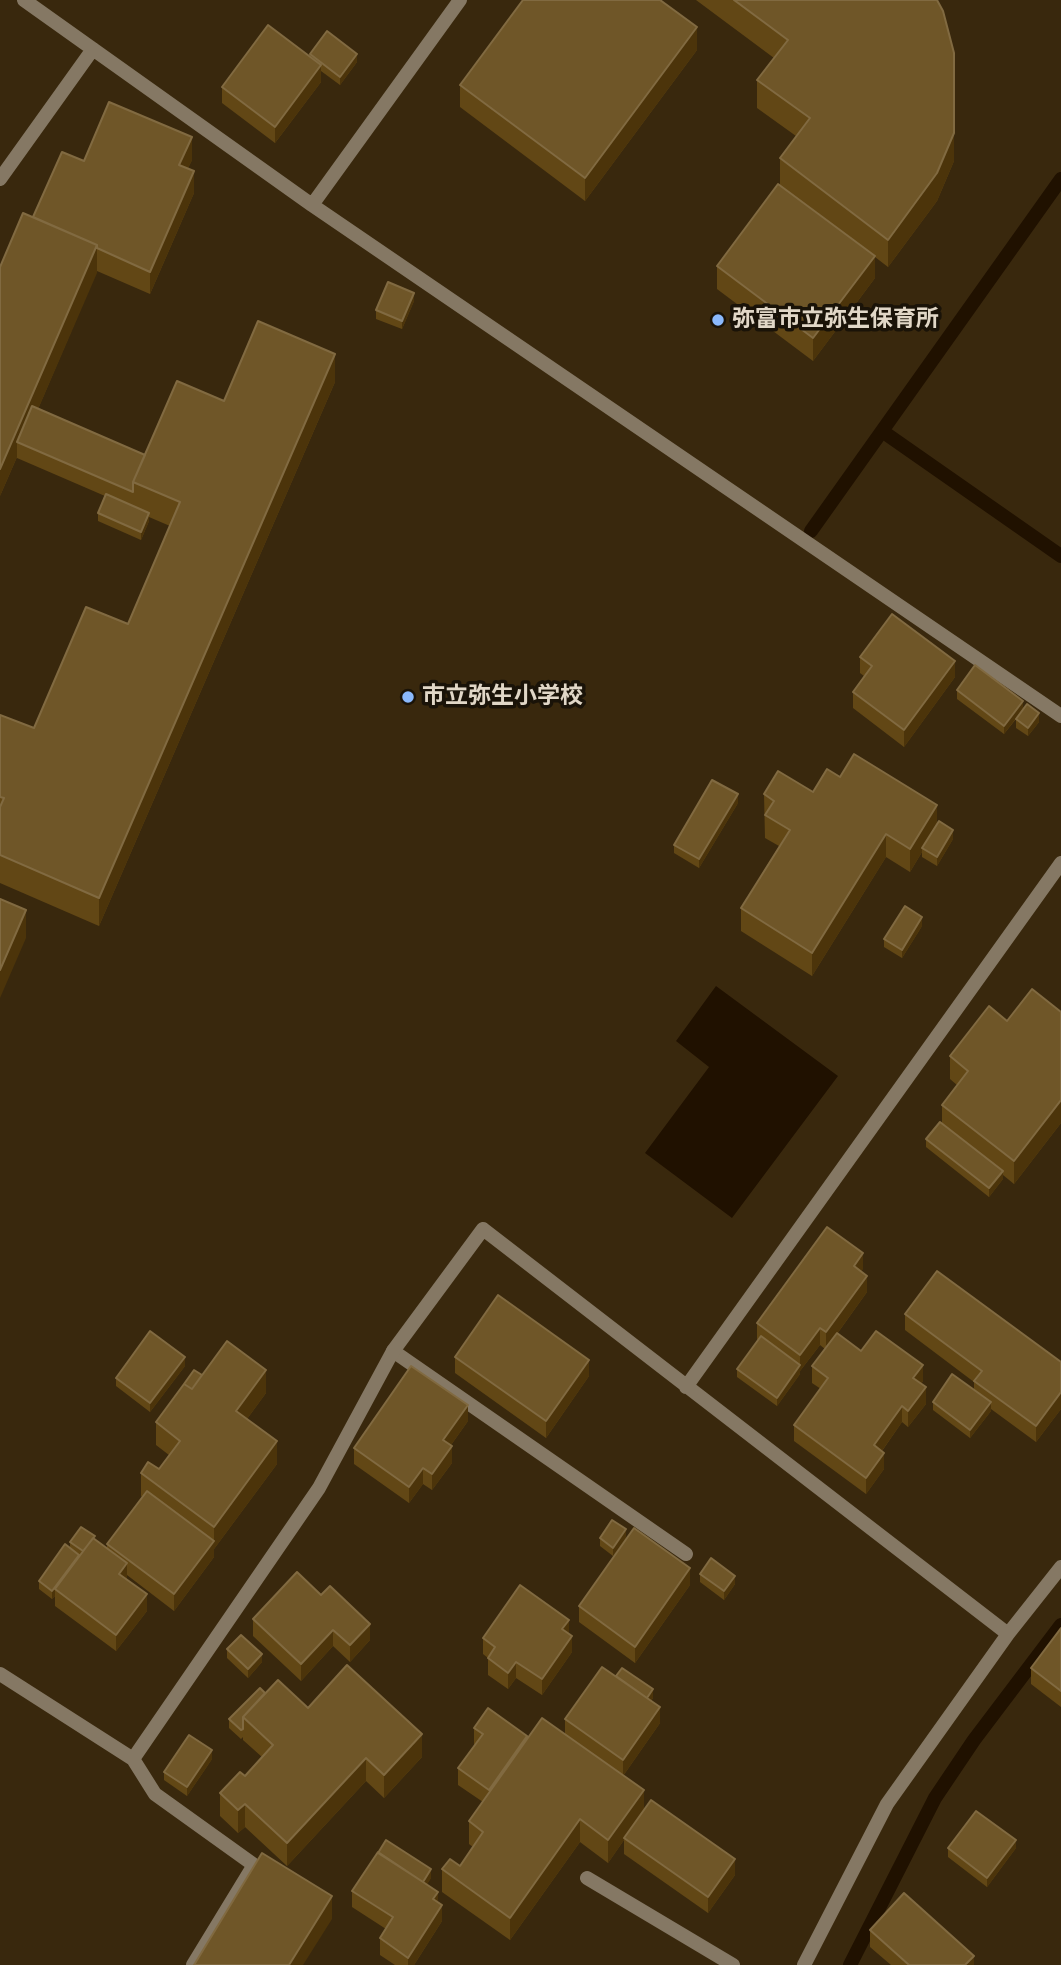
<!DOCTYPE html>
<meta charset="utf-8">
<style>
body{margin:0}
canvas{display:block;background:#39280d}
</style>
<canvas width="1061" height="1965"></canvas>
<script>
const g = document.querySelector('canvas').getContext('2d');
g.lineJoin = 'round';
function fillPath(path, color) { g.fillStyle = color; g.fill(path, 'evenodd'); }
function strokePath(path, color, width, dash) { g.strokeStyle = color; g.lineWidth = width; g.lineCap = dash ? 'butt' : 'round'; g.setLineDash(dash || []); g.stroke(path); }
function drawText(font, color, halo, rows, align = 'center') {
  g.font = font + ' Manrope,"Noto Sans JP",sans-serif'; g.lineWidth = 7; g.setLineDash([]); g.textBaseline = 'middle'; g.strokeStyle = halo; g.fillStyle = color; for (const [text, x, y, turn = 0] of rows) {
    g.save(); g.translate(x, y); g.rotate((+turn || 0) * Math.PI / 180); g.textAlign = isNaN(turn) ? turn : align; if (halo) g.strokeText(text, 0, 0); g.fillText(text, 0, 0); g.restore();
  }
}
fillPath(new Path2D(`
 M716,986L838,1076L732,1218L645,1153L709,1067L676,1041Z`), '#201100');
strokePath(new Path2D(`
 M882,431L1061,556
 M811,531L1061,179
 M850,1965L935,1798L974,1740L1061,1625`), '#201100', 14);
strokePath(new Path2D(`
 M393,1351L686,1554
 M587,1878L733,1965`), '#857864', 14);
strokePath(new Path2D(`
 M24,0L312,205L460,0
 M0,179L93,49
 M312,205L1061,716
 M686,1387L1061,863
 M0,1674L133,1759L155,1794L254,1865L193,1965
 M133,1759L319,1488L393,1351L483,1229L1008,1634
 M804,1965L887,1804L1008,1634L1061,1567`), '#857864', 14);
fillPath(new Path2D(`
 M696,0H937L954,161L937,201L888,267L875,257V278L813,361L717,289V266L780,186V158L796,136L757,108V80L774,58Z
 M697,50L585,201L460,107V85Z
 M310,54L357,62L340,85L321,71V82L275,143L222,103V87L310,57Z
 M192,160L188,168L194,193L150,294L97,271L38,409L145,455L224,401L335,382L99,926L0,883V715L34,728L128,624L170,526L149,517V521L141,540L98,521V513L105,496L17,458V457L0,496L33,217L84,161Z
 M414,301L402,329L376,319V310Z
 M860,657L955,677L904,747L853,708V692L864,676L860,673Z
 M957,690L1039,722L1028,736L1016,728V719L1004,734L957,699Z
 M840,777L937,824L953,839L937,866L922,857V852L910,872L886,857L812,976L741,931V908L779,846L765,838L764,794L813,792Z
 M738,803L699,868L674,853V845Z
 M922,926L902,958L884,947V939Z
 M1061,1012V1123L1014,1184L1003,1175V1179L989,1197L926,1147V1139L942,1124V1105L957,1085L950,1079V1056L1007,1021Z
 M863,1269L861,1271L867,1292L837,1334L861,1351L923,1381L921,1384L926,1404L908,1427L902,1422L882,1451L884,1469L866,1494L794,1441V1425L821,1389L812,1383V1366L825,1349L820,1345L800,1371V1374L777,1406L737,1377V1369L758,1340L757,1339V1323Z
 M905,1314L1061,1362V1409L1036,1442L991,1409V1411L970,1438L933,1410V1402L974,1390V1382L905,1330Z
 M455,1357L589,1376L546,1438L455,1373Z
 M185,1366L150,1412L116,1386V1378Z
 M202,1375L266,1393L247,1419L277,1464L214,1549V1557L174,1611L127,1575L126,1579L147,1611L116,1651L55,1606V1596L52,1599L39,1589V1581L70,1548V1542L95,1539L107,1548V1544L142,1497L141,1496V1473L159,1469L169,1455L156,1445V1422Z
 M468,1421L451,1445L452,1463L432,1490L423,1484L409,1503L354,1464V1448Z
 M600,1538H626L613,1556L600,1546Z
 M700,1574L735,1584L724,1600L700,1582Z
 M690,1585L635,1663L579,1622V1606Z
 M321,1595L370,1640L350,1662L333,1646L301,1681L253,1636V1619Z
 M1061,1628V1707L1031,1684V1668Z
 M569,1633L572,1652L542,1695L516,1678L508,1689L488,1675V1658L483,1654V1638Z
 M227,1649L262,1662L248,1678L227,1658Z
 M616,1676L653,1698L651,1701L660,1723L623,1776L644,1810L735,1875L708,1913L624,1854V1840L608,1863L580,1842L510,1940L442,1892V1869L460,1866L473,1847L469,1844V1821L483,1802L458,1785V1768L475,1745L474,1744V1728L527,1738L565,1735V1719Z
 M265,1693L308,1708L422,1757L384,1798L366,1781L287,1866L245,1827L238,1833L220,1816V1793L245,1776L262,1757L243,1740V1737L241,1739L229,1728V1719Z
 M212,1759L187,1796L164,1780V1772Z
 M948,1848H1016L987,1887L948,1857Z
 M431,1878L427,1884L438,1902L442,1921L414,1965H395L380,1955V1938L386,1929L352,1907V1891Z
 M870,1930L974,1965H891L870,1947Z`), '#624715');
fillPath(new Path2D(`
 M697,27V50L585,201V178Z
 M357,54V62L340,85V77Z
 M321,65V82L275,143V127Z
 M954,133V161L937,201L888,267V240Z
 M192,137V160L179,187V165Z
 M194,171V193L150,294V272Z
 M97,245V273L23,444L17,442V457L0,496V469Z
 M875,256V278L813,361V338Z
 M414,293V301L402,329V321Z
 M335,354V382L99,926V898Z
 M149,513V521L141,540V532Z
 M955,661V677L904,747V730Z
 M1023,701V709L1004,734V726Z
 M1039,713V722L1028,736V728Z
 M738,794V803L699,868V859Z
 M937,805V828L922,848V852L910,872V849Z
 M953,830V839L937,866V857Z
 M886,834V857L812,976V953Z
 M26,910V938L0,998V970Z
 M922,917V926L902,958V950Z
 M1061,1100V1123L1014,1184V1161Z
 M1003,1171V1179L989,1197V1188Z
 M863,1253V1269L854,1282V1266Z
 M867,1276V1292L826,1349V1332Z
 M820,1328V1345L800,1371V1355Z
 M185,1357V1366L150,1412V1403Z
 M589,1360V1376L546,1438V1421Z
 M800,1365V1374L777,1406V1398Z
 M923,1365V1381L913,1395V1378Z
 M266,1370V1393L236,1434V1411Z
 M926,1387V1404L908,1427V1411Z
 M1061,1392V1409L1036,1442V1426Z
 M991,1402V1411L970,1438V1430Z
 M468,1405V1421L443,1456V1440Z
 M902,1406V1422L874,1462V1445Z
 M277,1441V1464L214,1549V1557L174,1611V1594L214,1541V1527Z
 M452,1446V1463L432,1490V1474Z
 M884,1453V1469L866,1494V1478Z
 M423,1468V1484L409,1503V1487Z
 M626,1529V1538L613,1556V1548Z
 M79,1555L55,1589V1596L52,1599V1591Z
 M127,1563V1579L119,1574Z
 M690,1568V1585L635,1663V1647Z
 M735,1576V1584L724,1600V1591Z
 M147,1594V1611L116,1651V1635Z
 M569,1620V1636L562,1629Z
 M370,1624V1640L350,1662V1645Z
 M333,1630V1646L301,1681V1664Z
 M572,1636V1652L542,1695V1679Z
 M262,1654V1662L248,1678V1669Z
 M516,1662V1678L508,1689V1673Z
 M653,1689V1698L643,1711V1702Z
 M660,1707V1723L623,1776V1760Z
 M422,1734V1757L384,1798V1775Z
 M527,1736V1752L489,1807V1790Z
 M212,1750V1759L187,1796V1787Z
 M366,1758V1781L287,1866V1843Z
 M644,1790V1813L624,1838V1840L608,1863V1840Z
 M245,1804V1827L238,1833V1810Z
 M580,1819V1842L510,1940V1918Z
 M1016,1840V1848L987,1887V1878Z
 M735,1859V1875L708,1913V1897Z
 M431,1869V1878L421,1894V1885Z
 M438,1892V1908L433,1899Z
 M332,1896V1919L303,1965H289Z
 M442,1905V1921L414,1965H408V1958Z
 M974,1956V1965H965Z`), '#4c340a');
const building = new Path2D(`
 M523,0H660L697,27L585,178L460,85Z
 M734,0H937L943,11L954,53V133L937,173L888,240L780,158L810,118L757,80L788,40Z
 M268,25L321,65L275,127L222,87Z
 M327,31L357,54L340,77L310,54Z
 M109,102L192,137L179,165L194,171L150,272L97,248V245L33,217L62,152L84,161Z
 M778,184L875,256L813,338L717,266Z
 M23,213L97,245L0,469V267Z
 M388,282L414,293L402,321L376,310Z
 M258,321L335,354L99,898L0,855V807L4,798L0,797V715L34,728L86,607L128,624L180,502L133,482L177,381L224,401Z
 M32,406L145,455L133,482V492L17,442Z
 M106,494L149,513L141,532L98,513Z
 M892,614L955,661L904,730L853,692L872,666L860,657Z
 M975,665L1023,701L1004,726L957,690Z
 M1027,704L1039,713L1028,728L1016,719Z
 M854,754L937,805L910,849L886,834L812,953L741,908L790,830L765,815L774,801L764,794L778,771L813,792L827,769L840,777Z
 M712,780L738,794L699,859L674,845Z
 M939,821L953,830L937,857L922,848Z
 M0,899L26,910L0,970Z
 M905,906L922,917L902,950L884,939Z
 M1032,989L1061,1012V1100L1014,1161L942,1105L968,1071L950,1056L989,1006L1007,1021Z
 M940,1122L1003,1171L989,1188L926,1139Z
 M827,1227L863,1253L854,1266L867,1276L826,1332L820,1328L800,1355L757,1323Z
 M937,1271L1061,1362V1392L1036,1426L974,1381L982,1371L905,1314Z
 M498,1295L589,1360L546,1421L455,1357Z
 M150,1331L185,1357L150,1403L116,1378Z
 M876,1331L923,1365L913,1378L926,1387L908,1411L902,1406L874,1445L884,1453L866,1478L794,1425L828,1378L812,1366L837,1333L861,1351Z
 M761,1336L800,1365L777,1398L737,1369Z
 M227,1341L266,1370L236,1411L277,1441L214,1527L141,1473L148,1462L159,1469L180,1441L156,1422L184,1384L192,1389Z
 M411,1366L468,1405L443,1440L452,1446L432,1474L423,1468L409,1487L354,1448Z
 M194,1370L202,1375L192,1389L184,1384Z
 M952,1374L991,1402L970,1430L933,1402Z
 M147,1491L214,1541L174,1594L107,1544Z
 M612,1520L626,1529L613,1548L600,1538Z
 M81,1527L95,1536L83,1551L70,1542Z
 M634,1528L690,1568L635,1647L579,1606Z
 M93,1538L127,1563L119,1574L147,1594L116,1635L55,1589Z
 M65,1544L79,1555L52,1591L39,1581Z
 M711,1558L735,1576L724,1591L700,1574Z
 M297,1572L321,1595L330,1586L370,1624L350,1645L333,1630L301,1664L253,1619Z
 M520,1585L569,1620L562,1629L572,1636L542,1679L516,1662L508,1673L488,1658L495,1647L483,1638Z
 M1061,1628V1691L1031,1668Z
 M241,1635L262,1654L248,1669L227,1649Z
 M347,1665L422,1734L384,1775L366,1758L287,1843L245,1804L238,1810L220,1793L240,1772L245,1776L273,1745L243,1717L278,1680L308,1708Z
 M602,1667L660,1707L623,1760L565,1719Z
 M622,1668L653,1689L647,1698L616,1676Z
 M260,1688L265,1693L243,1717V1729L241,1730L229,1719Z
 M488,1708L527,1736L489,1790L458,1768L483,1734L474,1728Z
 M542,1718L644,1790L608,1840L580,1819L510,1918L442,1869L450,1859L460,1866L483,1832L469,1821Z
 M189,1735L212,1750L187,1787L164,1772Z
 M651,1800L735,1859L708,1897L624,1838Z
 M976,1811L1016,1840L987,1878L948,1848Z
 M386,1840L431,1869L423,1882L378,1853Z
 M378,1852L438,1892L433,1899L442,1905L408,1958L380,1938L393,1917L352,1891Z
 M262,1853L332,1896L289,1965H194Z
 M904,1893L974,1956L965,1965H909L870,1930Z`);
fillPath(building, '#6f5628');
strokePath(building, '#816a41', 2);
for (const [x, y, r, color] of [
 [718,320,7,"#8bb9fc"],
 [408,697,7,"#8bb9fc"]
]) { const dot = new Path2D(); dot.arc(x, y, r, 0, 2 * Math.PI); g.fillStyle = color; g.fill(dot); strokePath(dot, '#1a1308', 2.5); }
drawText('bold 23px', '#e1d7c7', '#1a1308', [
 ["弥富市立弥生保育所",732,320],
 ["市立弥生小学校",422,697]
], 'left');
</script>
